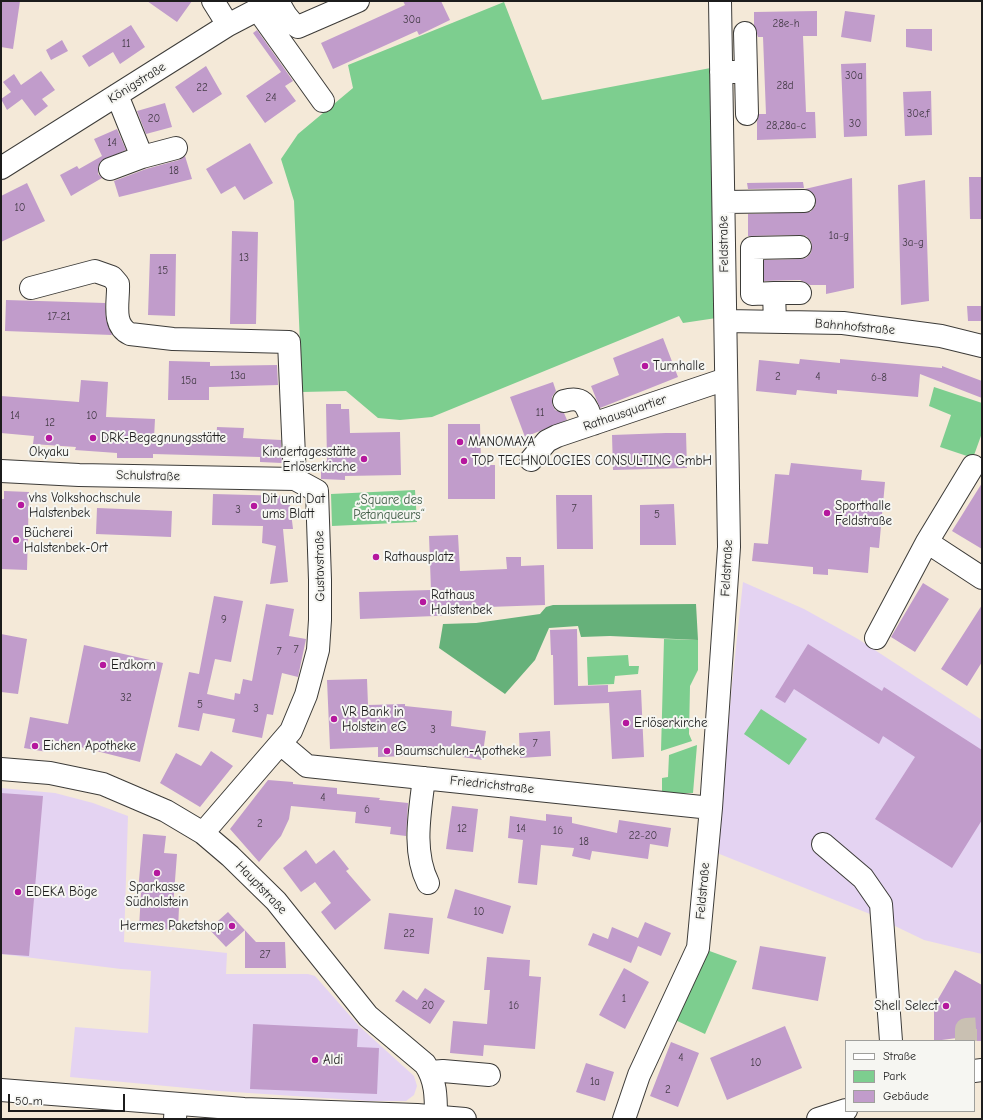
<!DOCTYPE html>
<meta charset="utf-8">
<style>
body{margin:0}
#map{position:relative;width:983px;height:1120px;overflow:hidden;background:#f4e9d8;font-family:"Comic Neue",sans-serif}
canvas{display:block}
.frame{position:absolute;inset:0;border:2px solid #1c1c1c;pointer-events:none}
.legend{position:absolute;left:845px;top:1040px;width:130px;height:72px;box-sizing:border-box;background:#f6f6f2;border:1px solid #9f9f9c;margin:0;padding:5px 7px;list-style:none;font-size:12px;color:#1c1c1c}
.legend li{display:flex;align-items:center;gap:8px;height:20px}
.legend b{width:20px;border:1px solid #9f9f9c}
.scale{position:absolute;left:8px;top:1094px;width:117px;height:18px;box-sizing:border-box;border:2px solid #1c1c1c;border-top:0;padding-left:5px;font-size:12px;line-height:14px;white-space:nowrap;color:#1c1c1c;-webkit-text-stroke:3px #f6f6f2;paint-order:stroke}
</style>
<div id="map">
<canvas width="983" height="1120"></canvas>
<div class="frame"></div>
<ul class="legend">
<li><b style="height:5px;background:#fff"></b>Straße</li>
<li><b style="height:11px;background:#7dce8f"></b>Park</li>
<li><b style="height:11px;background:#c19ccb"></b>Gebäude</li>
</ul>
<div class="scale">50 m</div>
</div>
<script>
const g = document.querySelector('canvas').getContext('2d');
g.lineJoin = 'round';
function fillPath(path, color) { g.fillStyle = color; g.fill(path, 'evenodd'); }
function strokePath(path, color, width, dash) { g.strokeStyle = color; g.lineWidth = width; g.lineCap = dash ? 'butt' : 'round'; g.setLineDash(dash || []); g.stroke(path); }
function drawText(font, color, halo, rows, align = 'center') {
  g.font = font + ' "Comic Neue",sans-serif'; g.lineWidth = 4; g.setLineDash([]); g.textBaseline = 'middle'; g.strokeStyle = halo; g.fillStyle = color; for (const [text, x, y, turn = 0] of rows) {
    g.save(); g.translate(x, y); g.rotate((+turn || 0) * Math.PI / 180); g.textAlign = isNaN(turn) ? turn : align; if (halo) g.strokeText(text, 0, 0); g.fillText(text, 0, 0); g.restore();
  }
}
fillPath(new Path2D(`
 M743,582L804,609L858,639L982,720V954L924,940L870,914L717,853L732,684Z
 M1,788L55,793L93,803L128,816L124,942L227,953L226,974H308L315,976L359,1026L414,1076L417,1086L414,1095L406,1101H369L219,1091L70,1077L75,1027L148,1033L151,971L121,969L1,954Z`), '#e4d3f2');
fillPath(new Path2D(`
 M504,2L542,100L721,66L723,317L683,323L679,316L432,417L400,420L378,418L346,391L302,392L294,201L281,159L298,134L353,88L348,65Z
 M934,387L982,403V433L973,458L940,447L951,415L929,406Z
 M415,490L417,522L332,526L331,494Z
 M664,639L698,640V670L690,686L689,734L692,741L661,751Z
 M628,655L629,666H639L638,674L615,676L614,684L588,685L587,657Z
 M761,709L807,739L789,765L744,734Z
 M697,745L693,793H662V778L668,777L669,755Z
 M704,949L737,961L705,1034L671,1018Z`), '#7dce8f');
fillPath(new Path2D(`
 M696,604L698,640L610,636L581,637L578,626L549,628L535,660L505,694L439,648L443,624L476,623L540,614L546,607L553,605Z`), '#66b17a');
fillPath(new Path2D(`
 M1,1H20L13,49L1,47Z
 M147,1H192L177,22Z
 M403,1H441L450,20L419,35L417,31L333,69L321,43L405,5Z
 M817,11V36H803L806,112H815L816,138L757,140V122L759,114H766L763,37H758L754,25V12Z
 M845,11L875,15L871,42L841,37Z
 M131,25L145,47L120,64L113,52L89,67L82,56Z
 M906,29H932V51L906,47Z
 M257,30L293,81L285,86L296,101L265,123L246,96L281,72L253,33Z
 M62,40L68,51L51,60L46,50Z
 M866,63L867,136L844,137L841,64Z
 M206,66L222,94L193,113L175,87Z
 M41,71L55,90L42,99L48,106L35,116L22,99L7,110L1,99L11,92L3,82L14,74L21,85Z
 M931,91L932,135L905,136L903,92Z
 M165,103L172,127L146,134L137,111Z
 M117,129L126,150L101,161L98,167V174L102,178L71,196L60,175L77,166L79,169L102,156L94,139Z
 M250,143L273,183L244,200L235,186L221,194L206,169Z
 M185,156L192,179L119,197L114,181L146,169L179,160Z
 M969,177H982V219H970Z
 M852,178L854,288L826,294V285H810L800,280L764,281V260L801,259L806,258L811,253L812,246L811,241L806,236L800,235L748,236V214L810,212L815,207L816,200L814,194L805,189Z
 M925,180L929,301L901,305L898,185Z
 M803,182L804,188L748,189L747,183Z
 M27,183L45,221L1,242V196Z
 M232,231L258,232L256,324H230Z
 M150,254H176L175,316L148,315Z
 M6,300L105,303L106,320L112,335L5,331Z
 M967,306H982V321H968Z
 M663,338L678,377L600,408L591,386L619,375L613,358Z
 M800,359L840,363V359L942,368V366L982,381V398L920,374L918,397L837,390V394L797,390L796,395L756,391L759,360L799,364Z
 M169,361L210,362V366L277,365L278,385L209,387V400H168Z
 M81,380L108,382L106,417L155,419L154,438L216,441L217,427L244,428L243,438L281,440L282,463L260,462V457L153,454V458H117V453L75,450L76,447L33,444L34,436L1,433V396L79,402Z
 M553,382L556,391L552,397V404L555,410L564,413L567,420L525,437L510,397Z
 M326,404H341V409H349L350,433L400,432L401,475L345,476V480L321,479V462L327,461Z
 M448,424H480L481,465H495V499H448Z
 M666,433H686L687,468L613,470L612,435Z
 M791,463L862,470L861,480L885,482L879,548L870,547L868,573L828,569V575L813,574V567L752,561L754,543L768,544L775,474L789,475Z
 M982,483V549L952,531Z
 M4,491L29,492L27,570L1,569V499H4Z
 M213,494L289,496L293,529H283L288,582L270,584L276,546L262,543L263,526L212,525Z
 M556,495H592L593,549H557Z
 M674,504L676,545H640V505Z
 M97,508L172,511L171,537L96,534Z
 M458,535L460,571L507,569L506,557H521V566L544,565L545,605L460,608V615L360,619L359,592L431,590L429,536Z
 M923,583L949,599L915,652L891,637Z
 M214,596L243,601L231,662L215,659L207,694L234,700L235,693L240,694L243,679L252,681L266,604L294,609L289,636L306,639L298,677L282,673L273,715L267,714L262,738L232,732L235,719L203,713L199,731L178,727L189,672L199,674Z
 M982,605V662L967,686L941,669Z
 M577,629L578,686L608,685V692L641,690L644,757L612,759L609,703L554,705L553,655H551L550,630Z
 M1,634L27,639L18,694L1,692Z
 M808,644L882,691L884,687L982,750V820L952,868L875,819L915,757L883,736L879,744L794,689L785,703L775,697Z
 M84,645L163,663L140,762L49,739L47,752L24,748L30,717L68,724Z
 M367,679L368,705L405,704V706L452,711L451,726L486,731L482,760L462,757V754L406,747L407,756L378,757V747L330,749L327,680Z
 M550,731L551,756L520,758L519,733Z
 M211,751L233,766L200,807L160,783L176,753L201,766Z
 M268,780L293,782V784L337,788V794L380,798L379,800L408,803L406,836L390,834L391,827L355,823L356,812L291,806L289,819L281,836L259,862L230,829Z
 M1,793L43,796L29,956L1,954Z
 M452,806L478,809L473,852L446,849Z
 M546,814L572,817V823L617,833L619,820L671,828L668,847L650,844L648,859L592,851L590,860L572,856L574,848L541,845L537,885L518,883L523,840L508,838L510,816L546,821Z
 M143,834L166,836L164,853L177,854L173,907H179L178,930L139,928L141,893L138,892Z
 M306,850L316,864L334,850L349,869L346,871L371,900L335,930L321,912L331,903L315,882L301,892L283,868Z
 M455,889L511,906L503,934L447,918Z
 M228,912L256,942H285L286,968H245V930L226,947L209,929Z
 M389,913L433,918L429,954L384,949Z
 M645,922L671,933L661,956L638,946L631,963L588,945L593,933L608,939L612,927L638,938Z
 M760,946L826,957L818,1001L752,989Z
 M487,957L530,960L529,976L541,977L535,1049L484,1045L483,1056L450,1053L453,1021L487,1024L490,990H484Z
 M624,968L649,982L625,1029L599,1015Z
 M955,970L982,985V1041H957V1038L934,1041V1006Z
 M425,988L445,1001L430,1024L395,1001L403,990L417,1000Z
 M253,1024L358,1029L357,1047L379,1048L377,1094L250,1089Z
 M785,1026L802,1068L727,1100L710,1058Z
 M671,1042L699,1053L678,1107L650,1096Z
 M586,1063L614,1072L605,1101L576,1092Z`), '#c19ccb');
strokePath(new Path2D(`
 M966,1041V1029L982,1028`), '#c9c0b2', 22, [22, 11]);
const minor = new Path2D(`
 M213,1L228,25
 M278,1C283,11 288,21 298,27L358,1
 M258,10L323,101
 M745,33L746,72
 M721,72H746L747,114
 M142,157L176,148
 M1,168L228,25L274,1
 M110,169L142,157L117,95
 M724,202L804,201
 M31,288L95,271L112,277L118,284C119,301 111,325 130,334L173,339L289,342L295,479
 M774,293H800
 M726,321L843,323L941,336L982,346
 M775,322L774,293L752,294V248L800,247
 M564,401C585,395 587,407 593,424
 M531,460L547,441L557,436L726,379
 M1,471L79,475L295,479L317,491L320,580V620L318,650L306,695L291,731L203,833
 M927,542L982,578
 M876,638L927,542L973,466
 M281,744L307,766L711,808
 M1,769L50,773L103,784L166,811L203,833L230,856L276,901L368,1016L425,1064C436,1080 436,1097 436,1116
 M424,778C420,812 412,851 428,883
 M823,844L863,878L881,904L891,1041
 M430,1072L443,1071L489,1075
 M175,1119L176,1104
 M624,1119L639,1075L698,948L711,808L729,547L720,1`);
const major = new Path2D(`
 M974,1071L982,1070
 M1,1090L244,1109L417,1115L465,1119
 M818,1119L846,1110`);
strokePath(minor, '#3c3b38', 24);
strokePath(major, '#3c3b38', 24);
strokePath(minor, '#fff', 22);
strokePath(major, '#fff', 22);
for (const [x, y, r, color] of [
 [645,366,4,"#b5179e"],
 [49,438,4,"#b5179e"],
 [93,438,4,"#b5179e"],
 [460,442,4,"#b5179e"],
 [364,459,4,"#b5179e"],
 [464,461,4,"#b5179e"],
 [21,505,4,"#b5179e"],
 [254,506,4,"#b5179e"],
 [827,513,4,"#b5179e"],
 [16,540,4,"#b5179e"],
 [376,557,4,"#b5179e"],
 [423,602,4,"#b5179e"],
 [103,665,4,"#b5179e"],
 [334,719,4,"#b5179e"],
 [626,723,4,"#b5179e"],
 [35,746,4,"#b5179e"],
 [387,751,4,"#b5179e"],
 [157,873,4,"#b5179e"],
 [18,892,4,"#b5179e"],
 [232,926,4,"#b5179e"],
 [946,1006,4,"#b5179e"],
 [315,1060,4,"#b5179e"]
]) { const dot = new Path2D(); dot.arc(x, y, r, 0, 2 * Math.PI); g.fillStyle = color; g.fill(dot); strokePath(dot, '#f6f6f2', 1.5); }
drawText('11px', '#453c48', null, [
 ["30a",412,20],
 ["28e-h",786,24],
 ["11",126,44],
 ["30a",854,76],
 ["28d",785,86],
 ["22",202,88],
 ["24",271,98],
 ["30e,f",918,114],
 ["20",154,119],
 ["30",855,124],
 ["28,28a-c",786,126],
 ["14",112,143],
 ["18",174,171],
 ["10",20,208],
 ["1a-g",839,236],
 ["3a-g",913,243],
 ["13",244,258],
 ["15",163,271],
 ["17-21",59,317],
 ["13a",238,376],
 ["2",778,377],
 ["4",818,377],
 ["6-8",879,378],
 ["15a",189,381],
 ["11",540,413],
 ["14",15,416],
 ["10",92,416],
 ["12",50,423],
 ["7",574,509],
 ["3",238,510],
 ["5",657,515],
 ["9",224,620],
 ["7",296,650],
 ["7",279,652],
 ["32",126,698],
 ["5",200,705],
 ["3",256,709],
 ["3",433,730],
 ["7",535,744],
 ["4",323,798],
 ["6",367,810],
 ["2",260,824],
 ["12",462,829],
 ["14",521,829],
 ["16",558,831],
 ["22-20",643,836],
 ["18",584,842],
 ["10",479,912],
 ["22",409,934],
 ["27",265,955],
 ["1",624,999],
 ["20",428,1006],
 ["16",514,1006],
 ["4",681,1058],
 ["10",756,1063],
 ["1a",595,1082],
 ["2",668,1090]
]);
drawText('13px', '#1c1c1c', '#f6f6f2', [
 ["Königstraße",137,83,-32],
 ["Feldstraße",724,244,-91],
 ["Bahnhofstraße",855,327,5],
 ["Rathausquartier",625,413,-19],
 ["Schulstraße",148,476,1],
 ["Gustavstraße",320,566,-91],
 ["Feldstraße",727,568,-87],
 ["Friedrichstraße",492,785,6],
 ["Hauptstraße",261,888,46],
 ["Feldstraße",703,891,-85]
]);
drawText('13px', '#1c1c1c', '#f6f6f2', [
 ["Turnhalle",653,366],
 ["DRK-Begegnungsstätte",101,438],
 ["MANOMAYA",468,442],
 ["Okyaku",49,452,"center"],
 ["Kindertagesstätte",356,452,"right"],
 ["Erlöserkirche",356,467,"right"],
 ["TOP TECHNOLOGIES CONSULTING GmbH",472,461],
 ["vhs Volkshochschule",29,498],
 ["Halstenbek",29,513],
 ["Dit und Dat",262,499],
 ["ums Blatt",262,514],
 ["Sporthalle",835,506],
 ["Feldstraße",835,521],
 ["Bücherei",24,533],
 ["Halstenbek-Ort",24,548],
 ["Rathausplatz",384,557],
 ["Rathaus",431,595],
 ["Halstenbek",431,610],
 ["Erdkorn",111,665],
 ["VR Bank in",342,712],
 ["Holstein eG",342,727],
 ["Erlöserkirche",634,723],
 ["Eichen Apotheke",43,746],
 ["Baumschulen-Apotheke",395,751],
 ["Sparkasse",157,887,"center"],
 ["Südholstein",157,902,"center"],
 ["EDEKA Böge",26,892],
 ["Hermes Paketshop",224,926,"right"],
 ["Shell Select",938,1006,"right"],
 ["Aldi",323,1060]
], 'left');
drawText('13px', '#3e5a44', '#f6f6f2', [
 ["„Square des",389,500],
 ["Petanqueurs“",389,515]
]);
</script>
